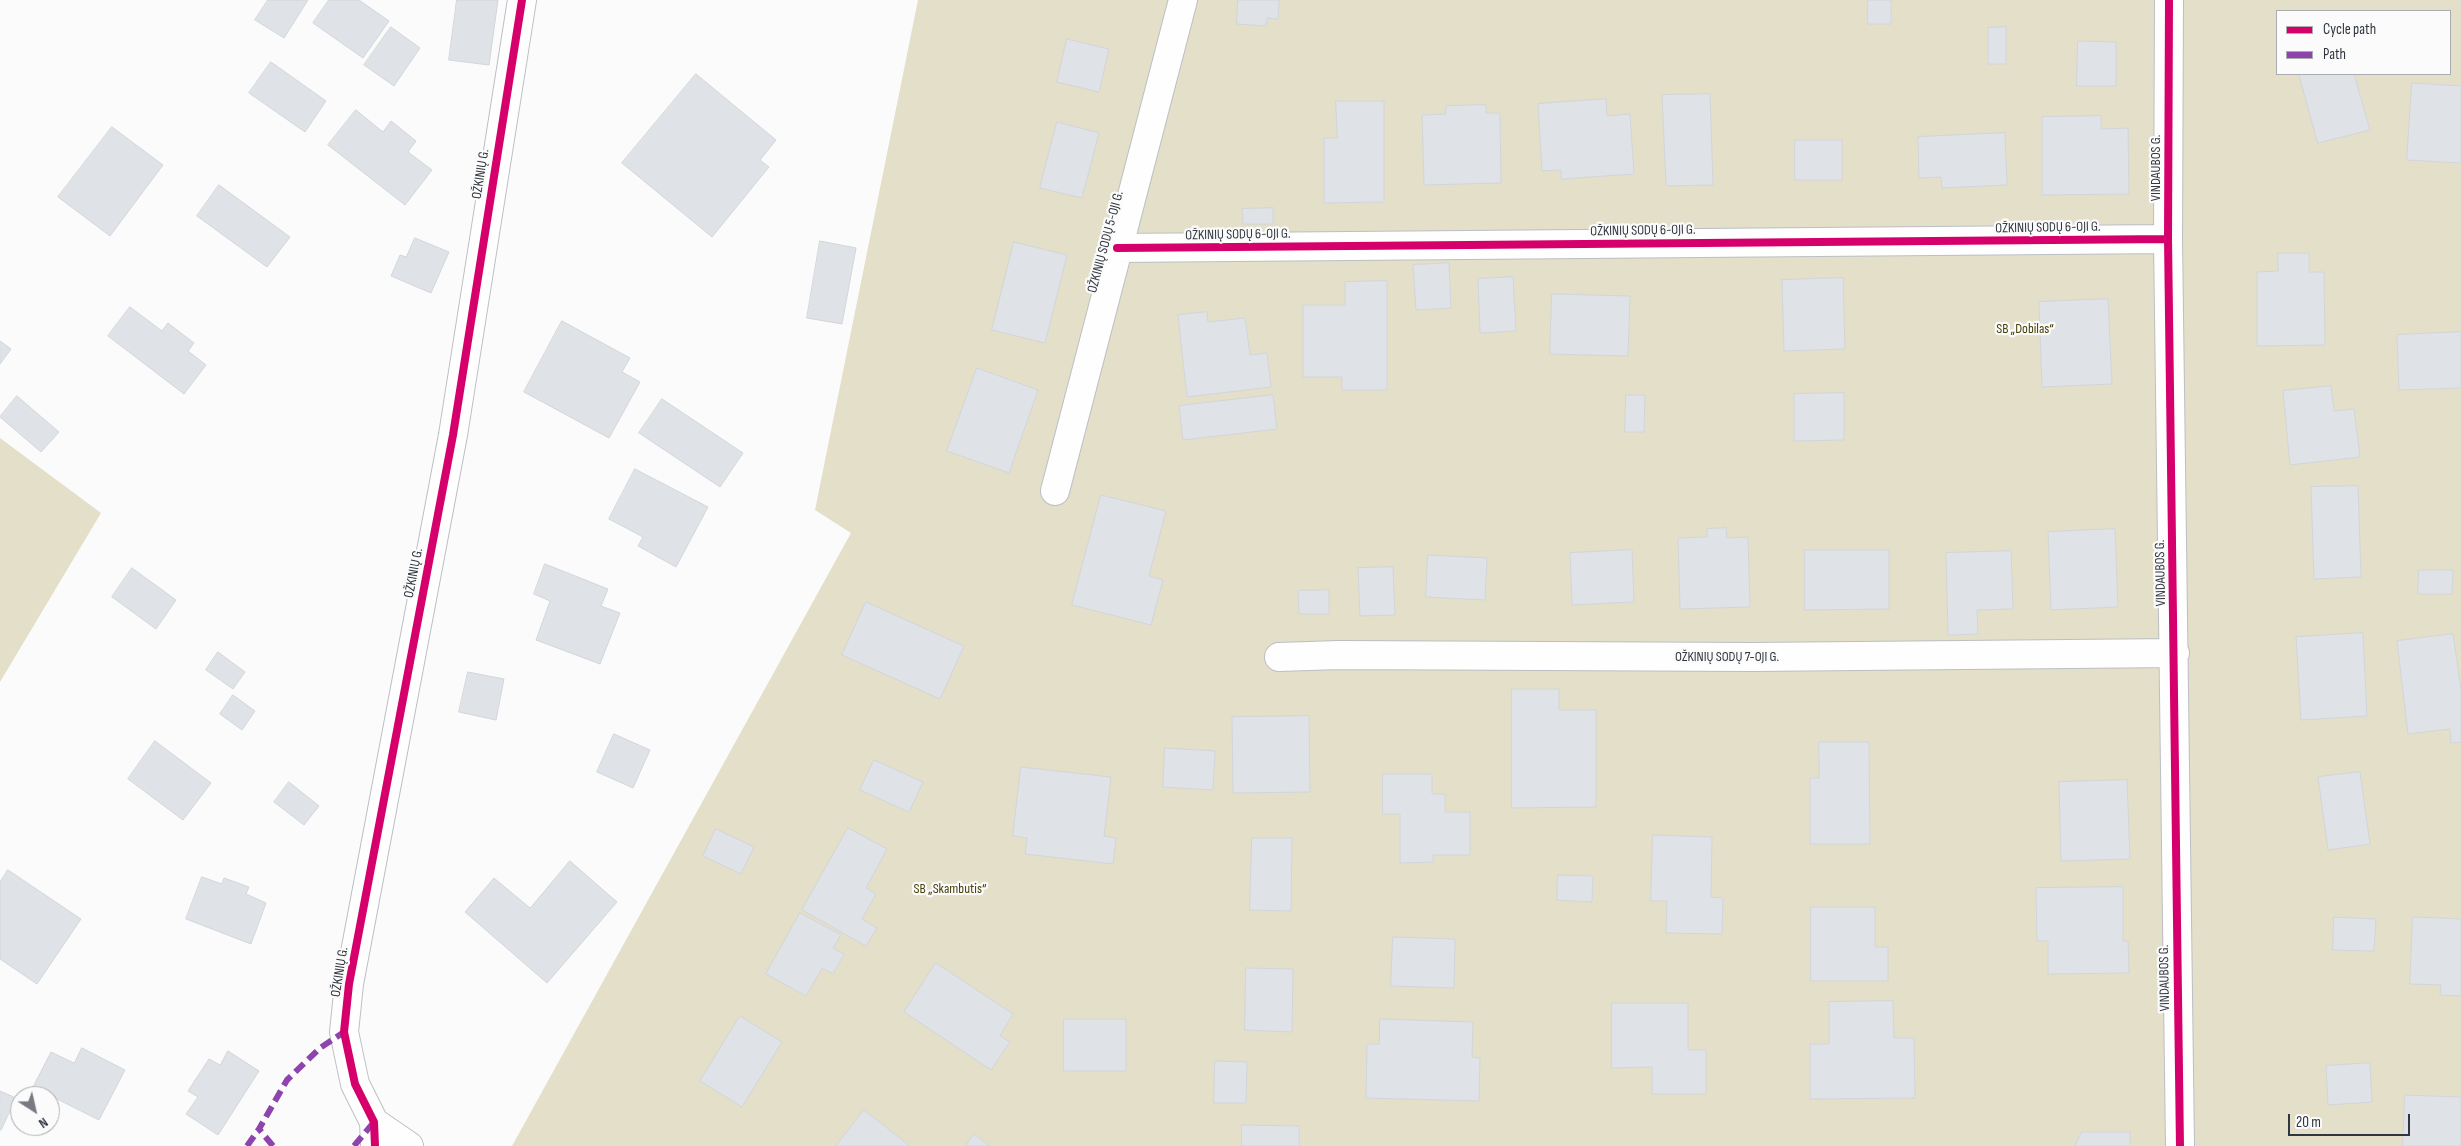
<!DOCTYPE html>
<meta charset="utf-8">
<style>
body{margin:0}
#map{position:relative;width:2461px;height:1146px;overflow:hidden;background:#fbfbfb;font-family:"Sofia Sans Condensed",sans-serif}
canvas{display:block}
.legend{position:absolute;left:2276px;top:10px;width:175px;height:65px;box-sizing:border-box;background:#fbfbfb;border:1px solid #aaacb0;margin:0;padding:6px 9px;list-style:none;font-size:15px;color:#30363f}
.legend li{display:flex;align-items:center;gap:10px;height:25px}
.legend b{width:25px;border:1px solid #aaacb0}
.north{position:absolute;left:10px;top:1086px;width:50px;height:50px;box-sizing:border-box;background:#fbfbfb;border:1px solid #aaacb0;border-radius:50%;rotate:145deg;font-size:14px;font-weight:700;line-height:20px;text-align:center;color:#30363f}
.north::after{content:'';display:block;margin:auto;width:18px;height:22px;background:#777b81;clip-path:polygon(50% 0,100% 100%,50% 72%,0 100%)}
.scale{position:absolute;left:2288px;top:1114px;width:122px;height:22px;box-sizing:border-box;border:2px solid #30363f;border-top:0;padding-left:6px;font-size:15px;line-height:18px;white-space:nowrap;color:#30363f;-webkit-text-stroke:4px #fbfbfb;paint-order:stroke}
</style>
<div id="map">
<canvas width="2461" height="1146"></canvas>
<ul class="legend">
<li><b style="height:6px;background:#d6006c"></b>Cycle path</li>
<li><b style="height:6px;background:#8e44ad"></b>Path</li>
</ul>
<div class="north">N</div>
<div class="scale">20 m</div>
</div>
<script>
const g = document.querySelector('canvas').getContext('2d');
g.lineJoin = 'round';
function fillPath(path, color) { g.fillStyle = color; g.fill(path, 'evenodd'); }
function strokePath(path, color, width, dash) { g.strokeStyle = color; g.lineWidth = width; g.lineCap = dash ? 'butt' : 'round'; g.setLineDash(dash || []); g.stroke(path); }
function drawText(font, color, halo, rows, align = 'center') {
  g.font = font + ' "Sofia Sans Condensed",sans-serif'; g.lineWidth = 4.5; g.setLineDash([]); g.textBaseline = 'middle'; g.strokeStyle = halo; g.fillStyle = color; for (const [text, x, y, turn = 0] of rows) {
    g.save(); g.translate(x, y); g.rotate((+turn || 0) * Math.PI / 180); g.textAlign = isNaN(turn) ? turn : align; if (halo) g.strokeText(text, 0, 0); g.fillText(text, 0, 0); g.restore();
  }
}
fillPath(new Path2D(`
 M918,0H2461V1146H512L851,533L815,510ZM2277,11H2450V74H2277Z
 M0,438L101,513L0,682Z`), '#e3dfc8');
const building = new Path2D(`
 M268,0H308L284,38L255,20Z
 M329,0H359L389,21L363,58L313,23Z
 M457,0H498L489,65L449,60Z
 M1238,0H1279L1278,19L1267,18L1266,26L1237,24Z
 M1868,0H1891V24H1868Z
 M391,27L420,48L394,86L364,65Z
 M2006,27V64H1988V28Z
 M1067,39L1109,49L1099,92L1057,82Z
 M2078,41L2116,42V86H2077Z
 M271,62L326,101L305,132L249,93Z
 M696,74L776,140L760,160L769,167L712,237L622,163Z
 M2299,74H2354L2370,130L2318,143Z
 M2412,83L2461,86V163L2407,160Z
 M1710,94L1713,185L1666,186L1662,95Z
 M1606,99L1607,116L1630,114L1634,174L1561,179V170L1542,171L1538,104Z
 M1336,101H1384V202L1324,203V138H1337Z
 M1486,105V113H1500L1501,183L1424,185L1422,115L1446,114V106Z
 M356,110L383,132L391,121L416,141L408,152L432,170L405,205L328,145Z
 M2101,116V129L2128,128L2129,194L2042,195V117Z
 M1057,122L1099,133L1082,198L1040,188Z
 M112,127L163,165L110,236L58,197Z
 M2005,133L2007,185L1942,188L1941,177L1919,178L1918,137Z
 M1795,140H1842V180H1795Z
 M219,185L290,237L267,267L197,216Z
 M1273,208V224H1243L1242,209Z
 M415,238L449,252L431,293L391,276L400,255L406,257Z
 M820,241L856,248L842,324L807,318Z
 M1014,242L1067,255L1045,343L992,330Z
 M2278,253H2309V272H2324L2325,345L2257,346V272L2278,271Z
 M1449,263L1451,308L1416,310L1413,265Z
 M1513,277L1516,331L1480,333L1478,279Z
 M1843,278L1845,349L1784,351L1782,280Z
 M1387,281V390H1342V377H1303V305H1345V282Z
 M1552,294L1630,296L1628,356L1550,354Z
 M2108,299L2112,384L2042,387L2039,302Z
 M130,307L162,331L168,323L194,343L188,351L206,365L184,394L108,336Z
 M1207,312L1208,322L1245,318L1250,355L1267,353L1271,387L1187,397L1178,315Z
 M562,321L630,358L622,372L640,382L609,438L524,392Z
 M2461,332V388L2399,390L2397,335Z
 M0,341L11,349L0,364Z
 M977,368L1038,390L1009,473L947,451Z
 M2331,386L2334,411L2354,409L2360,457L2290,465L2283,391Z
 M1844,393V440L1794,441V394Z
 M1273,395L1277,429L1183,440L1179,406Z
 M1626,395H1645L1644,432H1625Z
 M17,396L59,432L41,452L0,417Z
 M662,399L743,453L720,487L639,433Z
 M635,469L708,507L676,567L638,546L643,537L609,519Z
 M2358,486L2361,577L2314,579L2311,487Z
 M1101,495L1166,511L1149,576L1163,580L1151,625L1072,605Z
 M1726,528L1727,538L1748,537L1750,607L1680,609L1678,538L1707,537V529Z
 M2115,529L2118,607L2051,610L2048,532Z
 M1632,550L1634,602L1572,605L1570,553Z
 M1805,550H1889V609L1805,610Z
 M2011,551L2013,609L1977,610L1978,634L1948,635L1946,553Z
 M1428,555L1487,558L1485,600L1426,597Z
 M545,564L608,589L601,606L620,613L600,664L536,640L550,601L534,594Z
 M1393,567L1395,615L1360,616L1358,568Z
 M132,568L176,600L156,629L112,597Z
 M2419,570H2453L2452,594H2418Z
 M1329,590V614H1299L1298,591Z
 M866,602L964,646L940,699L842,655Z
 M2363,633L2367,716L2301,720L2296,637Z
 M2453,634L2461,689V742L2451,743L2450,729L2408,734L2397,641Z
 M218,652L245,672L233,689L206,670Z
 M468,672L504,679L496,720L459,712Z
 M1512,689H1559V710H1596V807L1512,808Z
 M233,695L255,711L242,730L220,714Z
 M1309,716L1310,792L1233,793L1232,717Z
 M614,734L650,750L633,788L597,772Z
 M155,741L211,783L183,820L128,779Z
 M1819,742H1869L1870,844H1810V778H1819Z
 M1165,748L1215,751L1213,790L1163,787Z
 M874,760L923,782L909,812L860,790Z
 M1021,767L1111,777L1104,836L1116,838L1113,864L1025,854L1027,838L1013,836Z
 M2360,772L2370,844L2328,850L2318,777Z
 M1383,774H1432V794H1445V812H1470V855H1433V862L1400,863V814H1383Z
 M2127,780L2130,859L2061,861L2059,782Z
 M289,782L319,806L304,825L274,802Z
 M848,828L887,849L866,888L876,894L862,919L877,928L866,946L802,910Z
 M716,829L754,847L741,874L703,856Z
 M1653,835L1712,837L1711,897L1723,898L1722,934L1666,933L1667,901H1651Z
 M1252,838H1292L1291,911L1250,910Z
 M570,861L617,902L547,983L465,912L494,878L530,908Z
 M8,870L81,919L37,984L0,959V882Z
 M1558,875L1593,876L1592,902L1557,900Z
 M202,877L222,884L224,878L249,887L246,894L266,903L251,944L186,919Z
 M2123,887V941H2128L2129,973L2048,974V941H2037L2036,888Z
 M1811,907H1875V947H1888V981H1811Z
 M800,913L841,935L833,948L844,954L833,974L822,968L806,996L766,974Z
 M2334,917L2376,919L2374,951L2333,950Z
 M2413,917L2461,919V996L2440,995L2441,985L2410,984Z
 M1393,937L1455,939L1454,988L1391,986Z
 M936,963L1013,1014L1000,1036L1010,1042L991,1070L904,1012Z
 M1246,968L1293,969L1292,1032L1245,1030Z
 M1893,1001L1894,1038H1914L1915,1098L1810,1099V1044H1829V1002Z
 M1612,1003H1688V1050H1706V1094H1652V1067L1612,1068Z
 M740,1016L782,1042L742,1107L700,1081Z
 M1064,1019H1126V1071H1064Z
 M1380,1019L1473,1022L1472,1057L1480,1058L1479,1101L1366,1098L1367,1044H1379Z
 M82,1048L125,1070L99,1120L33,1087L51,1052L74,1063Z
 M228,1051L259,1071L218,1135L186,1114L198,1097L188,1091L209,1059L220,1065Z
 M1215,1061L1247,1062L1246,1103H1214Z
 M2370,1063L2372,1102L2328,1105L2326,1066Z
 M0,1091L16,1098L1,1130H0Z
 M2405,1095L2461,1097V1146H2403Z
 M864,1110L910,1146H836Z
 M1242,1125L1299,1126V1146H1242Z
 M2082,1132H2130V1146H2075Z
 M974,1134L990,1146H966Z`);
fillPath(building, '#dfe3e7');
strokePath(building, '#d2d6d9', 1);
const minor = new Path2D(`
 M2169,0L2168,239L2180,1146
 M1117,248L2168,239
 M1055,491L1183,0
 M1279,657L1339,655L1752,657L2175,653
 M374,1122L409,1146
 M375,1146L374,1122L355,1084L344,1032L349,984L453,435L522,0`);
strokePath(minor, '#bcbfc3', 30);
strokePath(minor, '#fefefe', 28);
strokePath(new Path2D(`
 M247,1146L259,1129
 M273,1146L259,1129L287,1080L320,1048L344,1032
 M354,1146L374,1122`), '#8e44ad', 6, [12, 6]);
strokePath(new Path2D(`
 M2169,0L2168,239L2180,1146
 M1117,248L2168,239
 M375,1146L374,1122L355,1084L344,1032L349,984L453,435L522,0`), '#d6006c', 8);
drawText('14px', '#30363f', '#fbfbfb', [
 ["VINDAUBOS G.",2156,168,-90],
 ["OŽKINIŲ G.",481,174,-81],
 ["OŽKINIŲ SODŲ 6-OJI G.",2048,228,-1],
 ["OŽKINIŲ SODŲ 6-OJI G.",1643,231,-1],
 ["OŽKINIŲ SODŲ 6-OJI G.",1238,235,-1],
 ["OŽKINIŲ SODŲ 5-OJI G.",1106,242,-75],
 ["OŽKINIŲ G.",414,573,-79],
 ["VINDAUBOS G.",2161,573,-91],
 ["OŽKINIŲ SODŲ 7-OJI G.",1727,657],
 ["OŽKINIŲ G.",340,972,-81],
 ["VINDAUBOS G.",2165,978,-91]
]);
drawText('14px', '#473e08', '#fbfbfb', [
 ["SB „Dobilas“",2025,329],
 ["SB „Skambutis“",950,889]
]);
</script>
